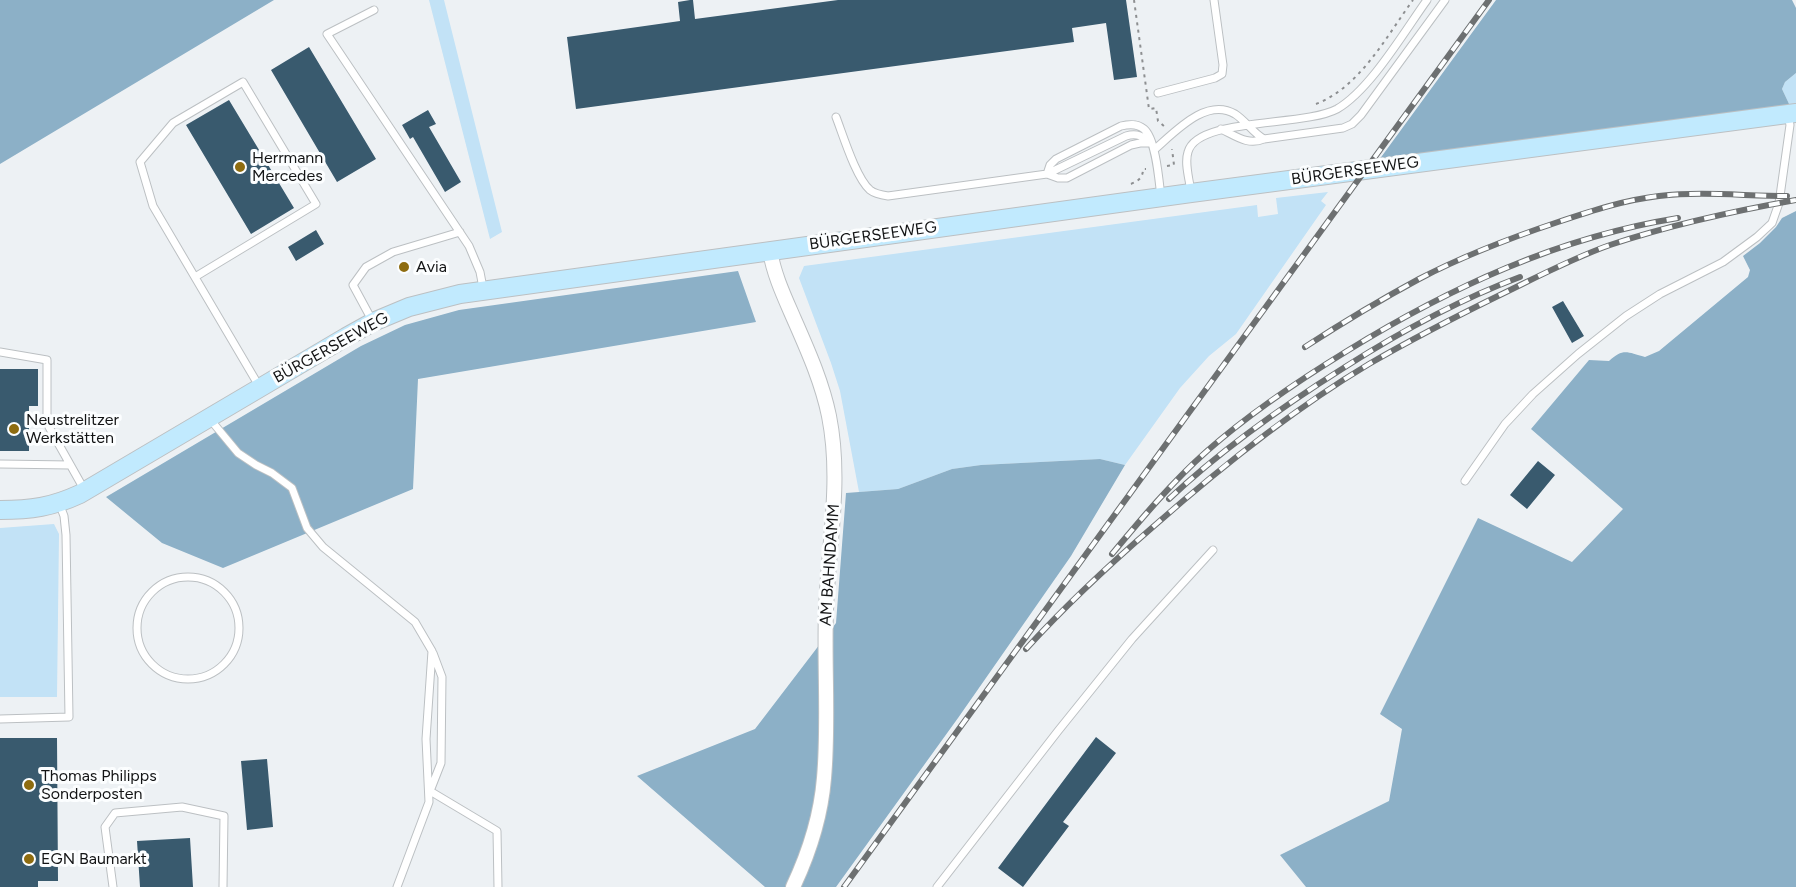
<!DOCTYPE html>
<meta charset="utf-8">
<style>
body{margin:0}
canvas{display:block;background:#edf1f4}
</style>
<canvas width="1796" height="887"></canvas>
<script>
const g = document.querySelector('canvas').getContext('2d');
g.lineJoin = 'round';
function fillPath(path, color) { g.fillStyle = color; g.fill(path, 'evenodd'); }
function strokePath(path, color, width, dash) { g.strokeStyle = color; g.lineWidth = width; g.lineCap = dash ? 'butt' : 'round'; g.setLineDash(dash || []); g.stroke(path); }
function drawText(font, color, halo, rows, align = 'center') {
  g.font = font + ' Figtree,sans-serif'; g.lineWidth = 6; g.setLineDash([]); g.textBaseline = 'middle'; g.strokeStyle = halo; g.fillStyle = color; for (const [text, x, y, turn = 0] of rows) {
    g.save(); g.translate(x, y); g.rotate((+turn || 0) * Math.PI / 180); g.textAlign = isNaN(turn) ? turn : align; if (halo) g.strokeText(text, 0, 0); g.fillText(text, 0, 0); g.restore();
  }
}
fillPath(new Path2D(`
 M429,0H444L502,232L490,239Z
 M1796,73V105L1790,106L1782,89L1785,82Z
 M1328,192L1321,201L1326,205L1236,334L1209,356L1180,388L1125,465L1100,459L981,465L952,469L898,489L859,492L840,391L831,363L799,278L804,266L1257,205L1258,217L1278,214L1276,198Z
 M54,524L59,534L57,697H0V528Z`), '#c2e2f6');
fillPath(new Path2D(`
 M0,0H274L0,164Z
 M1496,0H1792L1796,8V73L1785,82L1782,89L1790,106L1379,160Z
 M1796,211V887H1306L1280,855L1389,801L1402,729L1380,714L1478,518L1572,562L1623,509L1531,429L1589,360L1609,361C1623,348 1627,352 1645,357L1659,351L1748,277L1750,270L1743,256L1760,243L1776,227L1782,218Z
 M738,271L756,322L418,379L413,489L223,568L162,543L106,497L361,346L405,325L459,310Z
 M1100,459L1125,465L1071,556L958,718L836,887H765L637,776L755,729L836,623L846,493L898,489L952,469L981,465Z`), '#8cb0c7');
fillPath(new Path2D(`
 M690,0H693L695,19L838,0H1126L1137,77L1114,80L1106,23L1072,28L1074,42L576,109L567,37L680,21L678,2Z
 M309,47L376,159L337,182L271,70Z
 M229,100L294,208L251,234L186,125Z
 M428,110L436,124L429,127L461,182L445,192L413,137L410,139L402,125Z
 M316,230L324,244L296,261L288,247Z
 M1563,301L1584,336L1572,343L1552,307Z
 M0,369H38V406H29V451H0Z
 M1538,461L1555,475L1527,509L1510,495Z
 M1096,737L1116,753L1063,822L1069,826L1023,887L998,868Z
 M0,738H57L58,881H38V887H0Z
 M267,759L273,827L247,830L241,761Z
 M190,838L193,887H140L137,841Z`), '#395a6e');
const lane = new Path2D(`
 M374,10L327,34L469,246L480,272L483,288
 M1158,93L1215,78L1222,74L1223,65L1214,0
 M836,117C843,135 856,178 870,190C875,194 881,195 888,196L1047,174L1126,136C1137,133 1143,136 1151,143
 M1221,129C1236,136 1248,146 1264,139L1343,128L1352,124L1361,115L1445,0
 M1154,150C1175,132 1206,97 1235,114C1246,121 1253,133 1264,139
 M1047,174L1050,165L1056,159L1121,126C1129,124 1137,123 1144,129C1156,139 1159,181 1161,197
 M1047,174L1058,178H1067L1131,145L1140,143H1151
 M1191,193C1190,181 1184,164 1188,152C1197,117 1304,127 1337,109C1370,90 1404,32 1427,0
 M195,277L316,204L243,82L173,123L140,162L153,206L259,386
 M373,322L353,285L366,267L393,252L460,232
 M0,352L47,360V416L49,427L85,491
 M209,418L238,453L256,465L272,473L292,488L307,528L323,547L415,622L432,651L426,739L429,802L397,887
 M0,464L70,465
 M1465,481L1505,424L1533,394L1578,354L1626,316L1660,294L1723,262L1757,237L1772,223L1779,203L1790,125L1788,116
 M137 628a51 51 0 1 1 102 0a51 51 0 1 1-102 0Z
 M433,653L442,677L441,763L430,791L497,831L498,887
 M0,719L69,717L66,535L64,516L59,503
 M113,887L105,827L115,813L182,807L224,816L223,887
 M937,887L1058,731L1132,639L1213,550`);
const street = new Path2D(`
 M770,251C774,275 784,296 794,319C808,351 822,382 829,416C842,481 828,546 826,611C824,666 829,723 824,778C821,816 809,853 793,887`);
const secondary = new Path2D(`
 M0,510C31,510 52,507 80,494L346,337L373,322L409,307L460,294L1191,193L1796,113`);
strokePath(lane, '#bcc0c3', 9);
strokePath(street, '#bcc0c3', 16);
strokePath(secondary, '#bcc0c3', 20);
strokePath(new Path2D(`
 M1134,0L1149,109L1156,108L1158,121L1165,127
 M1316,104C1360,87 1386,37 1413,0
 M1167,166L1174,165L1172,149
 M1131,184C1138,181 1143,178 1143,169H1146`), '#8d8f91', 2, [3, 4.5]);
strokePath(lane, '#fff', 7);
strokePath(street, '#fff', 14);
strokePath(secondary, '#c1eafe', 18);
const rail = new Path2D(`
 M1305,347C1342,323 1380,300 1419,279C1463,256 1510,238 1558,222C1591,211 1624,200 1659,196C1702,191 1744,196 1787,196
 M1169,499C1222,449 1283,406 1345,367C1400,332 1458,300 1520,277
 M1112,554C1142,518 1172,482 1207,451C1250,413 1298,381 1347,351C1449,288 1559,237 1678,218
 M1026,649C1066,605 1109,565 1154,526C1221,467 1292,410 1369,364C1412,339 1457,316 1502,294C1537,277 1573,258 1610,245C1670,225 1734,211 1796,200
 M844,887L1489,0`);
strokePath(rail, '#6d7071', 6);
strokePath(rail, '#fcfeff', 4, [11]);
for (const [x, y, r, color] of [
 [240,167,6,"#8e6c10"],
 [404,267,6,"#8e6c10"],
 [14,429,6,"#8e6c10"],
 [29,785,6,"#8e6c10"],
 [29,859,6,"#8e6c10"]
]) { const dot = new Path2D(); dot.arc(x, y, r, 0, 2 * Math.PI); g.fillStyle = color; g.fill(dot); strokePath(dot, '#fcfeff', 2); }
drawText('16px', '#131415', '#fcfeff', [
 ["Herrmann",252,158],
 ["Mercedes",252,176],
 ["Avia",416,267],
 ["Neustrelitzer",26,420],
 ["Werkstätten",26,438],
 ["Thomas Philipps",41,776],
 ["Sonderposten",41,794],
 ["EGN Baumarkt",41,859]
], 'left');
drawText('16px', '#131415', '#fcfeff', [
 ["BÜRGERSEEWEG",1355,171,-8],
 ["BÜRGERSEEWEG",873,236,-8],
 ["BÜRGERSEEWEG",331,348,-29],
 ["AM BAHNDAMM",830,565,-86]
]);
</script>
